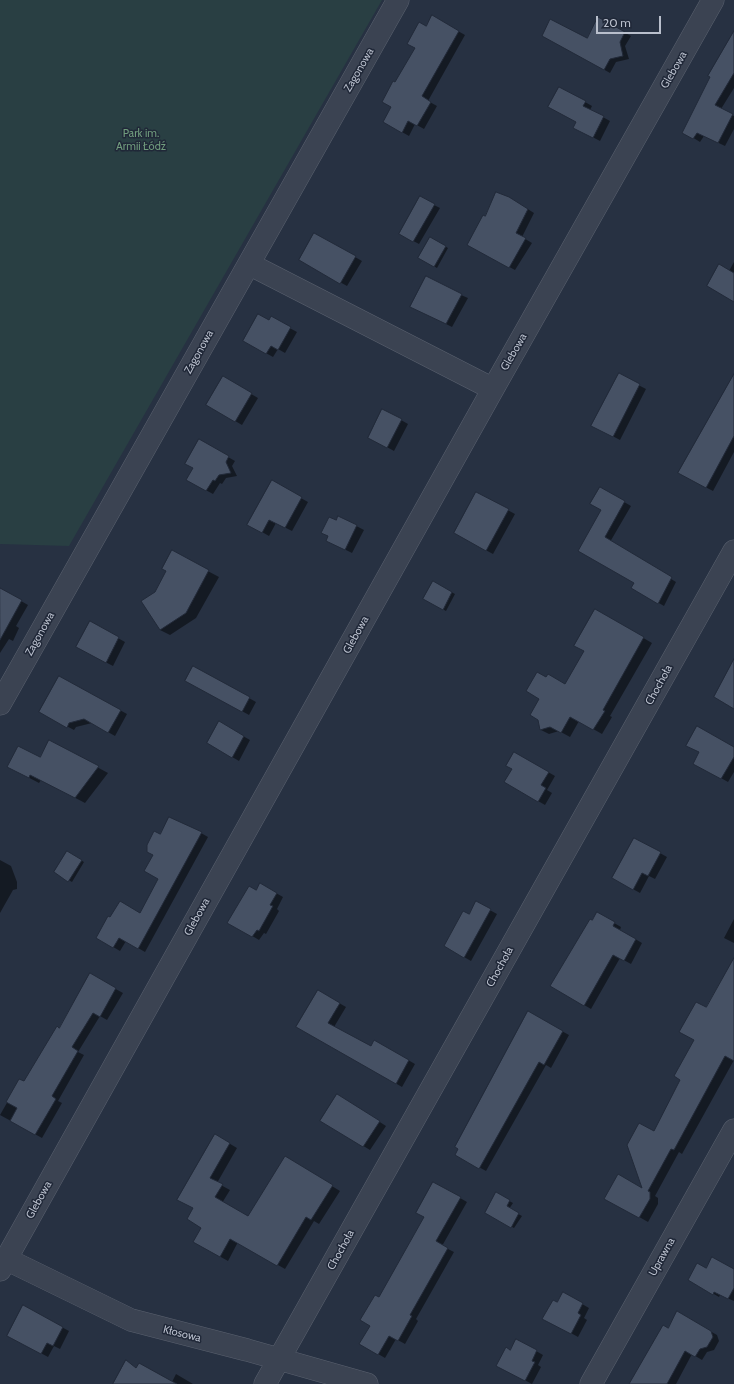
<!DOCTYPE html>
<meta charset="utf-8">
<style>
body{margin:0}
#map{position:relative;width:734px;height:1384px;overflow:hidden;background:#273142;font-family:Cabin,sans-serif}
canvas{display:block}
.scale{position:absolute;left:596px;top:16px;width:65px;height:18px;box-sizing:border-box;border:2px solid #b9bfcc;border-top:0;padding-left:5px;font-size:12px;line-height:14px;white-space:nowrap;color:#b9bfcc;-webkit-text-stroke:3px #202838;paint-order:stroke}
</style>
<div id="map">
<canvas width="734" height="1384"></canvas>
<div class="scale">20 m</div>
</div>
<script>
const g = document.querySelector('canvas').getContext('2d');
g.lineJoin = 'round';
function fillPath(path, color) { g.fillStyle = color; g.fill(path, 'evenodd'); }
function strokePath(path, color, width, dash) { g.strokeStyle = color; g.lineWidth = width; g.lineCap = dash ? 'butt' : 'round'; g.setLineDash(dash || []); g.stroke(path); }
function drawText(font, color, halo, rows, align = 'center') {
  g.font = font + ' Cabin,sans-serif'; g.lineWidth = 3; g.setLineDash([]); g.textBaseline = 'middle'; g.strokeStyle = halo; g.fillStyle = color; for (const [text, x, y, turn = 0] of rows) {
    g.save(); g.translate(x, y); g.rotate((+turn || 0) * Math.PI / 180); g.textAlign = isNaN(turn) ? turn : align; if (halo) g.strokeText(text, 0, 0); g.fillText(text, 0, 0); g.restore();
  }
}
fillPath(new Path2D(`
 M0,0H382L69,546L0,544Z`), '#293f43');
fillPath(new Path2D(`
 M433,17L465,35L428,101L437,106L424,129L415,124L409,136L384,122L393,107L396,84Z
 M599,19L631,36L625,46L629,59L616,62L610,73L543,35L588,39Z
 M734,47V88L721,109L734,116V129L725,146L704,136L700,142L684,132Z
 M585,102L592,106L590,110L610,121L600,141L581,131L577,122L556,111Z
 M420,198L440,208L419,244L400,234Z
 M515,201L534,213L522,237L532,243L515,270L468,245L485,217Z
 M315,234L362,261L347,286L300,260Z
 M431,238L448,248L437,268L419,258Z
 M734,262V301L729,271Z
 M461,295L468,298L452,327L418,310Z
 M271,318L297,332L285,353L278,349L273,357L244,341L269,322Z
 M619,375L646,389L620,440L599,429Z
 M734,375V452L713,491L686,477Z
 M224,378L258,398L242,425L208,405Z
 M401,420L408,424L394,451L376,441Z
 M200,441L235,461L232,466L237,476L226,478L222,484L220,483L213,494L187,480L194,468Z
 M272,482L308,502L292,531L276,523L269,536L248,524Z
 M600,488L631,506L610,542L676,582L664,606L633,588L635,583L579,551L602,510Z
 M476,493L515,514L493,554L461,537Z
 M339,517L364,530L352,553L334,544Z
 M172,552L219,577L196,618L170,635L160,630L156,593L167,571Z
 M433,582L455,594L446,611L424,599Z
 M0,589L28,605L16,626L19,628L13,641L9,639L0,653Z
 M595,610L652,643L610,716L612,717L602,734L579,721L570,737L559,731L549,734L541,730L539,719L565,685L585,651Z
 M91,623L125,642L113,666L84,651Z
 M194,667L256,702L249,715L186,680Z
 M60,677L127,714L115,736L92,723L76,727L74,730L40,712Z
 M220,723L250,740L239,761L208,743Z
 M49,741L108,773L85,803L41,780L39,783L18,772L41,758Z
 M734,748V772L728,782L694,763Z
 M515,753L555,776L547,790L552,793L545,805L505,782L513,769Z
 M201,833L208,837L145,952L126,941L120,951L98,938L141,914L160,879L154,855L160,835Z
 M635,839L667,857L655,879L649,876L640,893L613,878Z
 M67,852L84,862L72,882L55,872Z
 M0,860L11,866L17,882V889L13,890L0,913Z
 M260,884L283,897L277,909L279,911L266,934L264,933L259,940L229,922L257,891Z
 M477,903L497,914L471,961L445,946L469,916Z
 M597,913L621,927L620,930L642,943L631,964L620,958L591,1009L552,986Z
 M734,919V943L724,938Z
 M734,960V1060L682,1154L679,1152L655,1196L658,1198V1204L648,1222L606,1198L644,1190L654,1133L682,1079L706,1008Z
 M90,975L123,993L107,1020L100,1016L78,1052L84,1055L58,1101L62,1103L42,1138L0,1115L20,1080L25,1083L59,1029Z
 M318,991L346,1007L334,1027L371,1048L375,1041L415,1064L402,1087L297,1026Z
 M529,1013L569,1035L551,1068L546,1065L486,1171L457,1155Z
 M344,1099L386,1126L370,1150L322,1121Z
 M215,1135L237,1148L217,1183L230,1190L222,1203L249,1218L286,1158L340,1191L319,1224L314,1221L285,1269L238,1242L228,1261L194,1242L203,1227L194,1208Z
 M434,1183L467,1202L442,1246L454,1252L416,1319L418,1321L405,1344L396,1339L385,1358L361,1344L371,1325L379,1298L425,1217Z
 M496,1194L513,1203L509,1209L522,1216L514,1228L486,1213Z
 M706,1269L734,1271V1301L720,1295L719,1297L690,1280Z
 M563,1293L589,1308L584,1318L587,1320L578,1337L544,1318L557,1303Z
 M24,1307L69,1331L60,1349L54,1346L48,1357L15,1339Z
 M678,1313L717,1335L719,1341L714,1350L707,1352L702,1360L692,1354L676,1384H630L663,1326L668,1329Z
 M517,1340L543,1355L538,1365L541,1367L532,1384L504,1369Z
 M137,1369L172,1382L176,1374L193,1384H119Z`), '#0007');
const building = new Path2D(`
 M432,15L459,31L422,96L431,102L417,126L408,121L402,133L383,122L391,107L382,102L393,81L395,82L415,48L407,44L419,22L426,26Z
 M598,17L625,32L620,42L623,56L610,59L604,70L542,36L550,19L587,38Z
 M734,31V73L715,105L733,114L718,143L697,133L693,139L682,133L710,77L708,76Z
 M559,87L586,101L583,106L604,116L593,138L573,128L576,122L548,107Z
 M496,192L509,197L528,209L516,233L526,238L509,268L467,245L483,215L485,216Z
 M420,196L435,204L413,242L399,234Z
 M314,233L356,256L340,284L299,260Z
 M430,237L446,246L434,267L418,258Z
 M719,264L734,273V302L707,286Z
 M426,276L462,294L446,324L410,307Z
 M258,314L269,320L271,316L291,327L278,350L271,346L266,354L243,341Z
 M619,373L640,384L613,437L591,426Z
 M734,374V436L706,488L678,473Z
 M223,376L252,393L235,422L206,405Z
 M382,409L402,419L387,448L368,438Z
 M199,439L229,456L226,462L231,473L219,475L215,481L213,480L206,491L186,480L193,468L185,464Z
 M272,480L302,497L285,528L269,520L262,533L247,525Z
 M600,487L625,501L605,537L672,577L658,604L631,588L634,583L578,551L601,510L590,504Z
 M476,492L509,509L486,551L454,533Z
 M338,516L357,525L345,550L326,541L328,536L321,533L329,517L336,520Z
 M172,550L209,570L186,613L160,630L141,601L155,592L166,571L162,569Z
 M433,581L452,592L443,610L423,599Z
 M0,588L22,600L0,640Z
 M595,609L644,637L603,710L605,711L593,730L570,717L561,733L550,727L540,730L538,720L530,715L539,699L526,691L537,672L546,677L548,674L565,684L584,651L574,646Z
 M90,621L119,637L106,663L76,647Z
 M734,659V709L714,697Z
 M193,666L250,697L242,712L185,681Z
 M59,676L121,710L108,733L84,719L69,723L67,728L39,712Z
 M219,721L244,736L232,758L207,743Z
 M697,726L734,747V757L721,779L693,764L699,752L686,746Z
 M49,740L99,766L75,798L30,775L29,778L7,767L18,746L40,757Z
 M514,752L549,772L541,785L546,788L538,802L504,782L512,769L506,766Z
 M169,817L202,832L138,949L119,938L113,948L96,938L108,916L110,917L120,901L140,913L158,879L144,871L153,855L147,852V845L154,831L160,834Z
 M634,838L661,852L648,876L642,873L633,890L612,878Z
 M67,851L82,860L68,882L54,872Z
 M260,883L277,893L270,905L273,906L259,931L257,930L252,937L227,923L249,886L256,890Z
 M476,901L491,909L464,958L444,946L463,911L469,914Z
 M597,912L615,922L613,926L636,939L624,961L613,955L584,1006L550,986L590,919L592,920Z
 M734,958V1061L725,1056L674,1150L671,1149L648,1191L650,1192V1199L639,1218L604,1199L618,1174L642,1188L627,1145L639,1123L654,1131L680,1080L674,1076L694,1040L679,1032L696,1002L706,1007Z
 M90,973L116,988L100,1017L93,1013L72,1047L78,1051L52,1096L56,1099L35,1135L10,1121L17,1108L6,1102L19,1079L24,1081L57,1026L59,1028Z
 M318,990L340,1003L328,1023L371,1046L374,1040L409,1060L396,1084L296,1027Z
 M528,1011L563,1031L544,1065L539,1062L479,1169L455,1155L458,1149L455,1147Z
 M337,1094L380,1121L363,1147L320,1121Z
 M215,1134L230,1143L210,1178L223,1184L215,1197L248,1216L285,1156L333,1185L311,1220L306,1217L277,1266L230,1239L220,1257L193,1242L201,1228L187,1219L193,1208L177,1200Z
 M433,1182L461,1197L436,1241L448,1248L410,1315L412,1316L398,1341L389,1336L378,1355L359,1344L370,1326L360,1320L375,1295L379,1297L424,1217L416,1213Z
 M496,1192L510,1200L507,1206L519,1213L511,1228L485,1213Z
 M712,1257L734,1269V1288L728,1299L714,1292L713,1295L688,1280L697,1263L706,1268Z
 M563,1292L583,1303L578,1313L581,1315L571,1334L542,1319L553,1300L557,1302Z
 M23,1305L63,1327L53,1346L47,1343L41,1354L7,1336Z
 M677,1311L711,1331L713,1337L707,1347L700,1349L695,1357L685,1351L667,1384H629L663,1325L668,1328Z
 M516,1339L537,1350L532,1361L535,1362L525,1381L496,1366L506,1347L510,1350Z
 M126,1360L136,1368L139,1363L177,1384H113Z`);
fillPath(building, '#465164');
strokePath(building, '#222a39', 1);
const minor = new Path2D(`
 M249,264L493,389
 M0,704L398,0
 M6,1259L131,1320L247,1350L367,1384
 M0,1270L493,389L713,0
 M265,1384L734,551
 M591,1384L734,1130`);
strokePath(minor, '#5a616f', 23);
strokePath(minor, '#3b4352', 22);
drawText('11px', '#b9bfcc', '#202838', [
 ["Zagonowa",359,70,-60],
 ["Glebowa",674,70,-60],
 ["Zagonowa",199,352,-61],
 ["Glebowa",514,352,-60],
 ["Zagonowa",40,634,-61],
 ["Glebowa",356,635,-61],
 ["Chochoła",659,685,-61],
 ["Glebowa",197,917,-61],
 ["Chochoła",500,967,-61],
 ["Glebowa",39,1200,-61],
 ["Chochoła",341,1250,-61],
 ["Uprawna",662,1257,-61],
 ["Kłosowa",182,1334,14]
]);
drawText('11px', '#709c7d', '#202838', [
 ["Park im.",141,134],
 ["Armii Łódź",141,147]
]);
</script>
